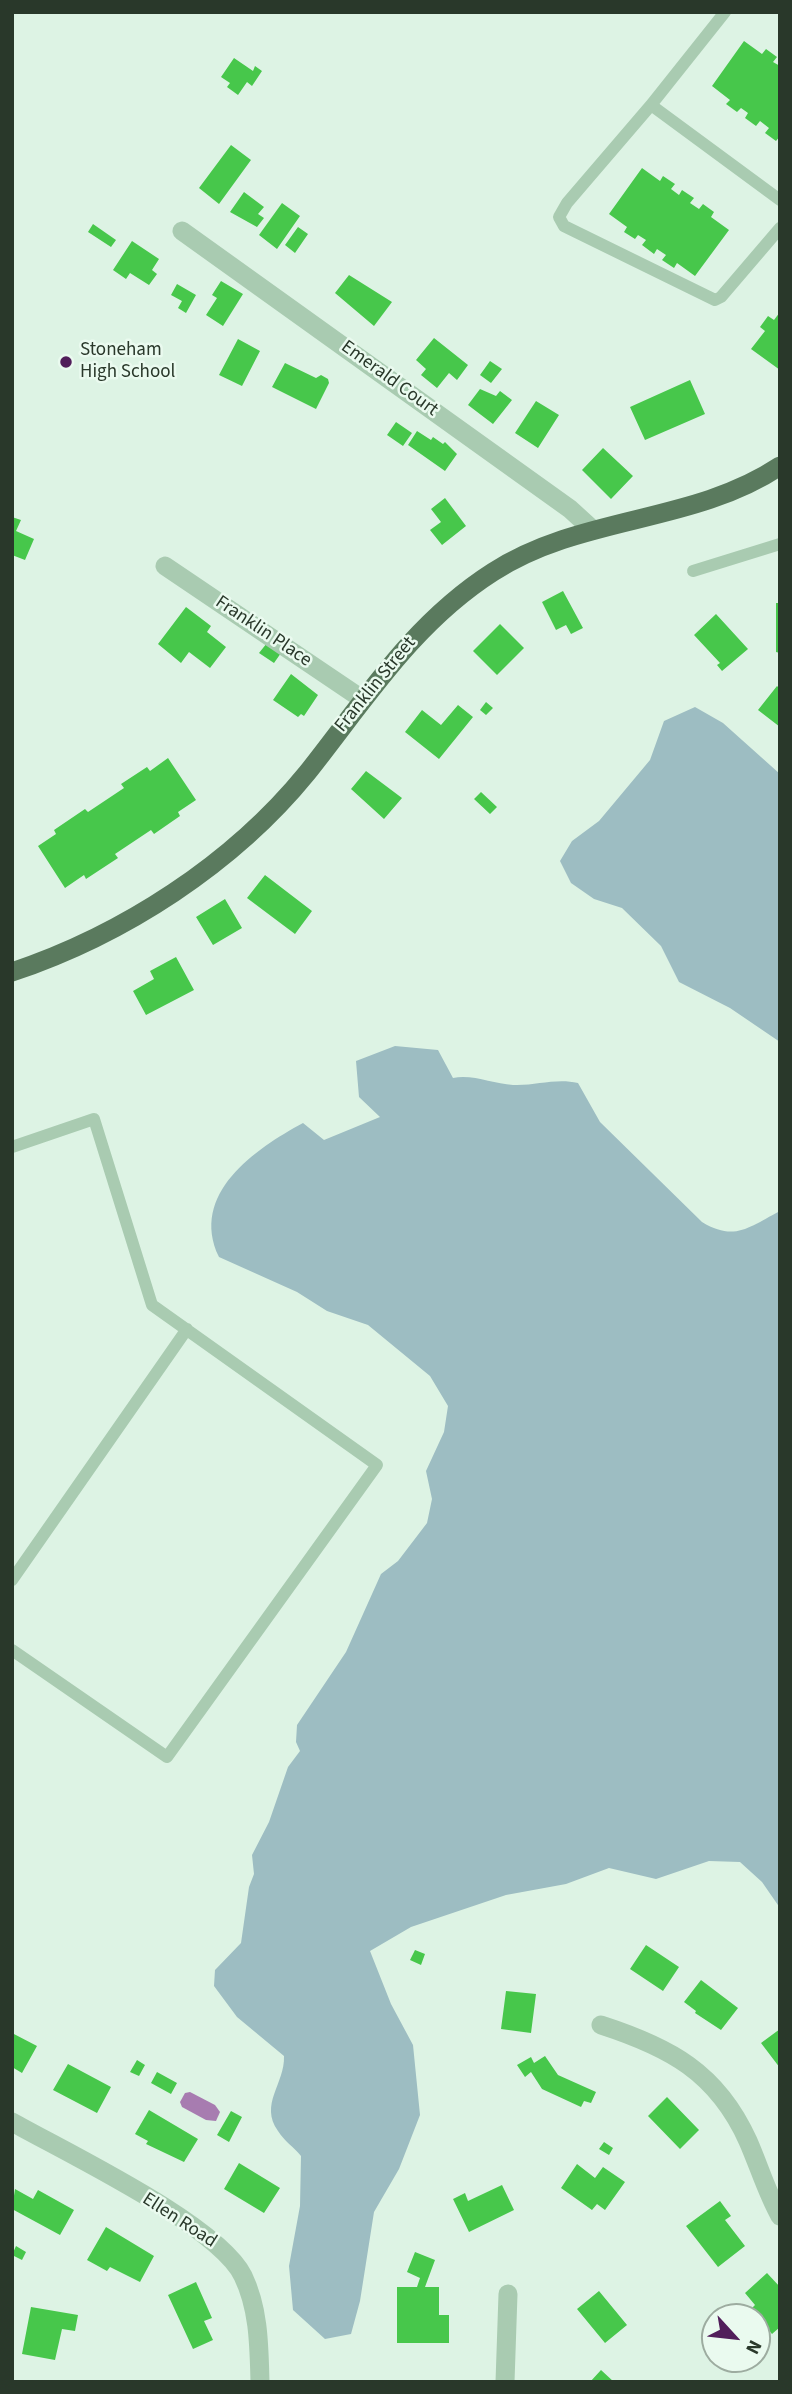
<!DOCTYPE html>
<style>
body{margin:0}
#map{position:relative;width:792px;height:2394px;overflow:hidden;background:#ddf3e4;font-family:"Source Sans 3",sans-serif}
canvas{display:block}
.frame{position:absolute;inset:0;border:14px solid #29382a;pointer-events:none}
.north{position:absolute;left:701px;top:2303px;width:70px;height:70px;box-sizing:border-box;background:#eafaef;border:2px solid #9daca0;border-radius:50%;rotate:117deg;font-size:19px;font-weight:700;line-height:28px;text-align:center;color:#29382a}
.north::after{content:'';display:block;margin:auto;width:24px;height:32px;background:#511e5a;clip-path:polygon(50% 0,100% 100%,50% 72%,0 100%)}
</style>
<div id="map">
<canvas width="792" height="2394"></canvas>
<div class="frame"></div>
<div class="north">N</div>
</div>
<script>
const g = document.querySelector('canvas').getContext('2d');
g.lineJoin = 'round';
function fillPath(path, color) { g.fillStyle = color; g.fill(path, 'evenodd'); }
function strokePath(path, color, width, dash) { g.strokeStyle = color; g.lineWidth = width; g.lineCap = dash ? 'butt' : 'round'; g.setLineDash(dash || []); g.stroke(path); }
function drawText(font, color, halo, rows, align = 'center') {
  g.font = font + ' "Source Sans 3",sans-serif'; g.lineWidth = 5; g.setLineDash([]); g.textBaseline = 'middle'; g.strokeStyle = halo; g.fillStyle = color; for (const [text, x, y, turn = 0] of rows) {
    g.save(); g.translate(x, y); g.rotate((+turn || 0) * Math.PI / 180); g.textAlign = isNaN(turn) ? turn : align; if (halo) g.strokeText(text, 0, 0); g.fillText(text, 0, 0); g.restore();
  }
}
fillPath(new Path2D(`
 M695,707L723,723L780,774V1042L730,1008L679,982L661,946L622,908L594,899L571,883L560,861L572,841L599,821L650,760L664,721Z
 M395,1046L438,1050L453,1078C473,1074 493,1084 513,1085C536,1086 555,1078 578,1083L600,1122L702,1222C735,1242 749,1227 780,1211V1908L762,1882L740,1862L709,1861L656,1879L609,1868L566,1884L506,1895L411,1927L370,1951L391,2004L413,2045L420,2115L399,2169L374,2212L360,2301L351,2334L325,2339L293,2310L289,2266L300,2206L301,2156C294,2147 284,2141 278,2131C259,2104 285,2084 284,2056L237,2017L214,1986L215,1970L241,1943L249,1887L254,1874L252,1855L269,1822L288,1767L300,1751L296,1742L297,1725L346,1652L381,1574L398,1561L427,1523L432,1499L426,1471L444,1432L448,1406L430,1376L368,1325L327,1311L297,1292L219,1257C189,1194 255,1149 303,1123L324,1140L380,1117L359,1097L356,1061Z`), '#9dbdc2');
fillPath(new Path2D(`
 M190,2092L215,2105L220,2112L216,2121L206,2120L182,2107L180,2102L185,2093Z`), '#a77cb0');
fillPath(new Path2D(`
 M744,41L762,54L766,49L777,57L773,62L780,66V136L776,141L765,133L769,128L760,121L756,126L745,118L748,113L741,108L737,112L726,104L730,100L712,86Z
 M234,58L253,71L255,66L262,71L252,86L247,82L238,95L227,87L230,83L221,77Z
 M231,145L251,160L219,204L199,188Z
 M642,168L660,181L663,176L675,184L671,189L679,195L682,190L694,198L690,203L699,209L703,204L714,212L711,217L729,230L695,276L677,263L674,268L662,260L666,255L657,249L654,254L642,245L646,240L638,235L635,239L624,232L627,227L609,214Z
 M244,192L264,207L258,214L264,218L257,227L230,212Z
 M282,203L300,216L277,249L259,235Z
 M93,224L116,240L111,247L88,232Z
 M298,227L308,234L295,253L285,245Z
 M132,241L159,259L152,270L157,274L149,285L130,273L126,279L113,270Z
 M349,275L392,302L374,326L335,293Z
 M221,281L243,294L223,326L206,315L217,298L212,295Z
 M177,284L196,295L186,313L178,308L182,301L171,295Z
 M780,312V370L751,349L765,331L760,327L768,316L774,320Z
 M434,338L468,365L457,380L449,373L437,388L421,375L426,369L416,360Z
 M238,339L260,351L242,386L219,375Z
 M490,361L502,369L491,383L480,375Z
 M285,363L316,378L321,375L328,379L329,383L316,409L272,387Z
 M690,380L705,414L645,440L630,407Z
 M480,389L496,396L500,391L512,400L493,424L468,405Z
 M536,401L559,415L538,448L515,433Z
 M396,422L412,433L403,446L387,435Z
 M417,431L431,440L433,437L443,444L445,442L457,454L445,471L408,445Z
 M603,448L633,476L611,499L582,470Z
 M445,498L466,526L442,545L430,530L441,522L431,509Z
 M12,517L21,520L16,531L34,539L25,560L12,555Z
 M563,591L583,628L571,634L566,625L556,630L542,602Z
 M776,603H780V653L776,652Z
 M186,607L211,626L207,632L226,647L210,668L189,652L181,663L158,644Z
 M716,614L748,649L722,671L717,665L720,663L694,635Z
 M500,624L524,648L497,675L473,651Z
 M267,643L281,653L274,663L259,653Z
 M291,674L318,695L304,716L301,714L298,717L273,700Z
 M777,686L780,689V727L758,710Z
 M486,702L493,708L486,715L480,710Z
 M458,705L473,717L439,759L405,732L422,710L441,725Z
 M168,758L196,800L178,812L180,816L154,834L151,830L115,854L118,858L86,879L84,875L65,888L38,846L56,834L54,830L85,809L88,812L124,788L121,784L147,767L150,771Z
 M366,771L402,798L384,819L351,789Z
 M481,792L497,807L490,814L474,799Z
 M265,875L312,911L295,934L247,898Z
 M225,899L242,928L213,945L196,917Z
 M176,957L194,990L146,1015L133,991L154,979L150,971Z
 M646,1945L679,1967L663,1991L630,1969Z
 M415,1950L425,1954L421,1965L410,1960Z
 M701,1980L738,2008L721,2030L695,2013L696,2011L684,2002Z
 M506,1991L536,1994L531,2033L501,2029Z
 M780,2029V2068L761,2043Z
 M12,2033L37,2046L22,2073L12,2067Z
 M545,2056L558,2075L596,2092L591,2103L584,2101L581,2107L542,2089L531,2072L525,2077L517,2065L531,2057L534,2063Z
 M137,2060L145,2065L139,2076L130,2072Z
 M68,2064L111,2087L97,2113L53,2090Z
 M157,2072L177,2083L171,2094L151,2083Z
 M667,2097L699,2130L680,2149L648,2116Z
 M149,2110L198,2139L184,2162L146,2144L148,2141L135,2134Z
 M231,2111L242,2117L229,2142L217,2135Z
 M604,2142L613,2148L609,2155L599,2149Z
 M239,2163L280,2188L264,2213L224,2189Z
 M577,2164L595,2178L603,2167L625,2182L605,2210L597,2204L592,2210L561,2188Z
 M502,2185L514,2210L469,2232L453,2199L465,2193L468,2201Z
 M15,2189L33,2199L38,2190L74,2210L60,2235L12,2209Z
 M720,2201L731,2216L725,2220L745,2246L718,2267L686,2226Z
 M106,2227L154,2256L140,2282L110,2267L107,2271L87,2260Z
 M16,2246L26,2252L22,2260L12,2255Z
 M415,2252L435,2260L425,2287H439V2315H449V2343H397V2287H417L420,2278L407,2272Z
 M767,2273L780,2287V2327L772,2334L751,2309L755,2305L745,2293Z
 M196,2282L212,2318L204,2321L213,2340L193,2349L168,2295Z
 M599,2291L627,2325L605,2343L577,2309Z
 M31,2307L78,2315L75,2331L62,2329L55,2360L22,2354Z
 M601,2370L614,2382H590Z`), '#47c74b');
strokePath(new Path2D(`
 M725,12L651,105L780,200
 M651,105L567,203L559,217L564,226L715,300L721,297L780,228
 M693,571L780,544
 M12,1147L94,1119L152,1305L377,1465L167,1757L12,1650
 M12,1580L187,1329`), '#a9cbb1', 12);
strokePath(new Path2D(`
 M182,231L570,509L593,530
 M165,566L362,699
 M601,2025C669,2047 717,2072 748,2141C759,2166 767,2193 780,2216
 M12,2122C67,2153 218,2225 243,2276C259,2309 259,2346 260,2382
 M505,2382L508,2294`), '#a9cbb1', 19);
strokePath(new Path2D(`
 M12,972C123,935 233,864 307,773C365,700 413,623 493,572C581,515 693,524 780,466`), '#5a7a5e', 19);
for (const [x, y, r, color] of [
 [66,362,7,"#511e5a"]
]) { const dot = new Path2D(); dot.arc(x, y, r, 0, 2 * Math.PI); g.fillStyle = color; g.fill(dot); strokePath(dot, '#eafaef', 2.5); }
drawText('19px', '#29382a', '#eafaef', [
 ["Stoneham",80,351],
 ["High School",80,373]
], 'left');
drawText('19px', '#29382a', '#eafaef', [
 ["Emerald Court",389,379,36],
 ["Franklin Place",263,632,34],
 ["Franklin Street",376,685,-51],
 ["Ellen Road",179,2221,33]
]);
</script>
